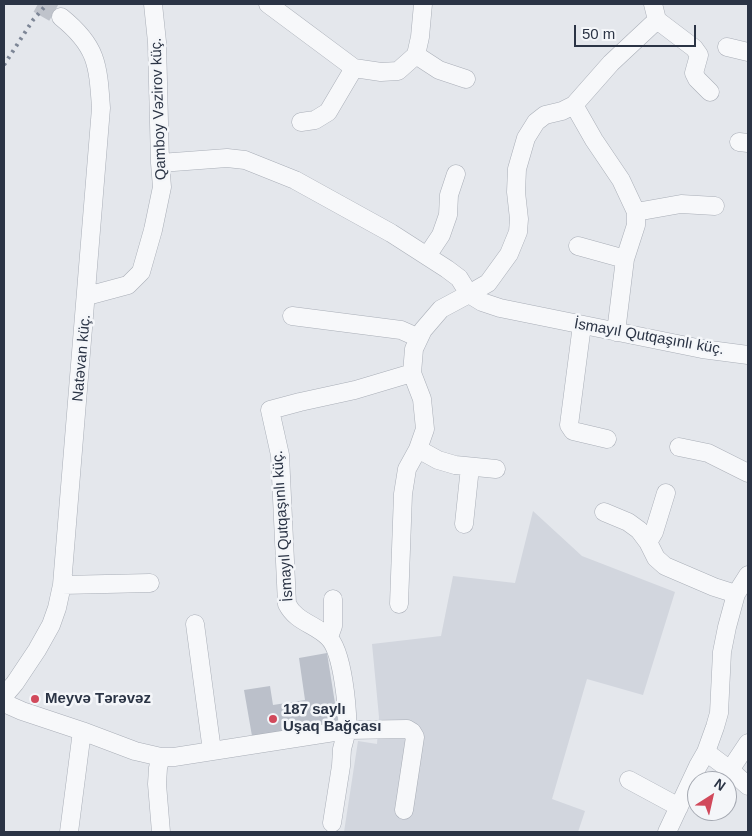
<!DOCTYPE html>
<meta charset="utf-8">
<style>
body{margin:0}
#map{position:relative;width:752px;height:836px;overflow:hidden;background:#e4e7ec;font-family:Helvetica,sans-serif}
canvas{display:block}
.frame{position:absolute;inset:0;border:5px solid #2b3445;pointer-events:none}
.north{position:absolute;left:687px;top:771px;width:50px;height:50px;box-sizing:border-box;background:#f4f6f9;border:1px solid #a4a8b1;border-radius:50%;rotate:35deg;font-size:14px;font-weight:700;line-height:20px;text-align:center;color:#2b3445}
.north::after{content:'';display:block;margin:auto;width:18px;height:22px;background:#d1495b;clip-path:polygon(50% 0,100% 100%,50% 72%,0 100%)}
.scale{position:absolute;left:574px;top:25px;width:122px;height:22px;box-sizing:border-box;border:2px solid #2b3445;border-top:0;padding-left:6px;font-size:15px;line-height:18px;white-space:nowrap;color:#2b3445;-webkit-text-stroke:4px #f4f6f9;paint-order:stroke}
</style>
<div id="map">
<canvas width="752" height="836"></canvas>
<div class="frame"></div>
<div class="north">N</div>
<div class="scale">50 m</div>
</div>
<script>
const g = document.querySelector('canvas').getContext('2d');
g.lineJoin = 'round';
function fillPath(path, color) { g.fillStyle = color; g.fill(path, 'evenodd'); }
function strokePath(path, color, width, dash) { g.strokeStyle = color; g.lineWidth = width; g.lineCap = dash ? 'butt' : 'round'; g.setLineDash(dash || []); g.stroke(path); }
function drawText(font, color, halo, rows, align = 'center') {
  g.font = font + ' Helvetica,sans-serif'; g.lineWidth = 5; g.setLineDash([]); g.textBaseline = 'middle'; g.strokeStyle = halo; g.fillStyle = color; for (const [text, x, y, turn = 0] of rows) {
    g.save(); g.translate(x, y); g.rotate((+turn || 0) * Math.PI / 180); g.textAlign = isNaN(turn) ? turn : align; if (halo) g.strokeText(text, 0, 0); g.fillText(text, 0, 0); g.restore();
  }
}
fillPath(new Path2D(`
 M533,511L582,556L675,592L643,695L587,679L552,799L585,811L578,832H344L358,741L377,744L379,717L372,644L441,636L453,576L515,583Z`), '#d2d6de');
fillPath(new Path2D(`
 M327,653L338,722L252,736L244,690L270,686L273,705L305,700L299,658Z`), '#bbc0ca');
strokePath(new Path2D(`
 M38,4L61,17`), '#bfc3cb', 18, [18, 9]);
const minor = new Path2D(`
 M268,4L354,68L381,72L398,71L416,55L420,37L423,4
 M653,4L657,20
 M727,47L748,52
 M416,55L439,70L466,79
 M574,105L594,140L621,180L636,212V225L625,259L616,332
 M301,122L315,120L328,112L354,68
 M739,142L748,143
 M160,163L227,158L245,160L295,180L391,233L447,269L459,278L469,294L488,283L509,254L518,232L519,219L516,192L517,169L526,138L536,122L545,115L562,111L574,105L611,63L657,20L694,48L699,55L694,73L697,79L710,92
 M636,212L681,204L715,206
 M578,246L625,259
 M427,256L441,235L448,215L449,195L456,174
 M87,296L128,285L141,272L153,230L162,187L160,163L157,42L153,4
 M292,316L401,330L419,338
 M582,325L569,425L573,431L607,439
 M679,447L708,453L748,473
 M418,449L438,460L455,465L496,469
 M604,512L628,522L639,530L648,542L656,558L665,566L714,587L736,594
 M464,524L470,467
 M648,542L654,532L666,493
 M62,585L150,583
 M399,604L403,494L407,469L418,449L425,429L422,399L412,373
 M195,624L212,751
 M329,637L333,626V599
 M4,696L15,683L37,650L51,625L57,608L62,585L101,108C98,64 97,46 61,17
 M4,703L22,711L82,731L135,751L161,757L158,768L157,784L161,832
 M706,752L730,770L748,786
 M161,757H174L347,730C348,710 343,651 328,637C315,624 296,622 287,604L280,455L270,410L300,402L355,390L412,373L414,349L423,330L441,309L469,294L482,302L500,308L702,349L748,355
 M730,770L748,743
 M629,780L679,807
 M332,823L341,766L342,749L347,730L407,729L412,732L415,737L404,810
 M69,832L82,731
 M667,832L698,766L706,752L715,727L719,713L722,652L727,627L736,594L748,575`);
strokePath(minor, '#a9aeb7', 19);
strokePath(minor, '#f7f8fa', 18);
strokePath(new Path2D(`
 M4,65L33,20L47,4`), '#7d8696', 4, [2.5, 5]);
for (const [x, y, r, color] of [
 [35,699,5,"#d1495b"],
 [273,719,5,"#d1495b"]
]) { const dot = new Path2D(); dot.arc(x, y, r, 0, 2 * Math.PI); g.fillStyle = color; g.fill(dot); strokePath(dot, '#f4f6f9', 2); }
drawText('15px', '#2b3445', '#f4f6f9', [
 ["Qamboy Vəzirov küç.",159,109,-92],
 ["İsmayıl Qutqaşınlı küç.",649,337,10],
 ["Natəvan küç.",82,358,-85],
 ["İsmayıl Qutqaşınlı küç.",283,526,-94]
]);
drawText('bold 15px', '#2b3445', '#f4f6f9', [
 ["Meyvə Tərəvəz",45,699],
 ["187 saylı",283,710],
 ["Uşaq Bağçası",283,727]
], 'left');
</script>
